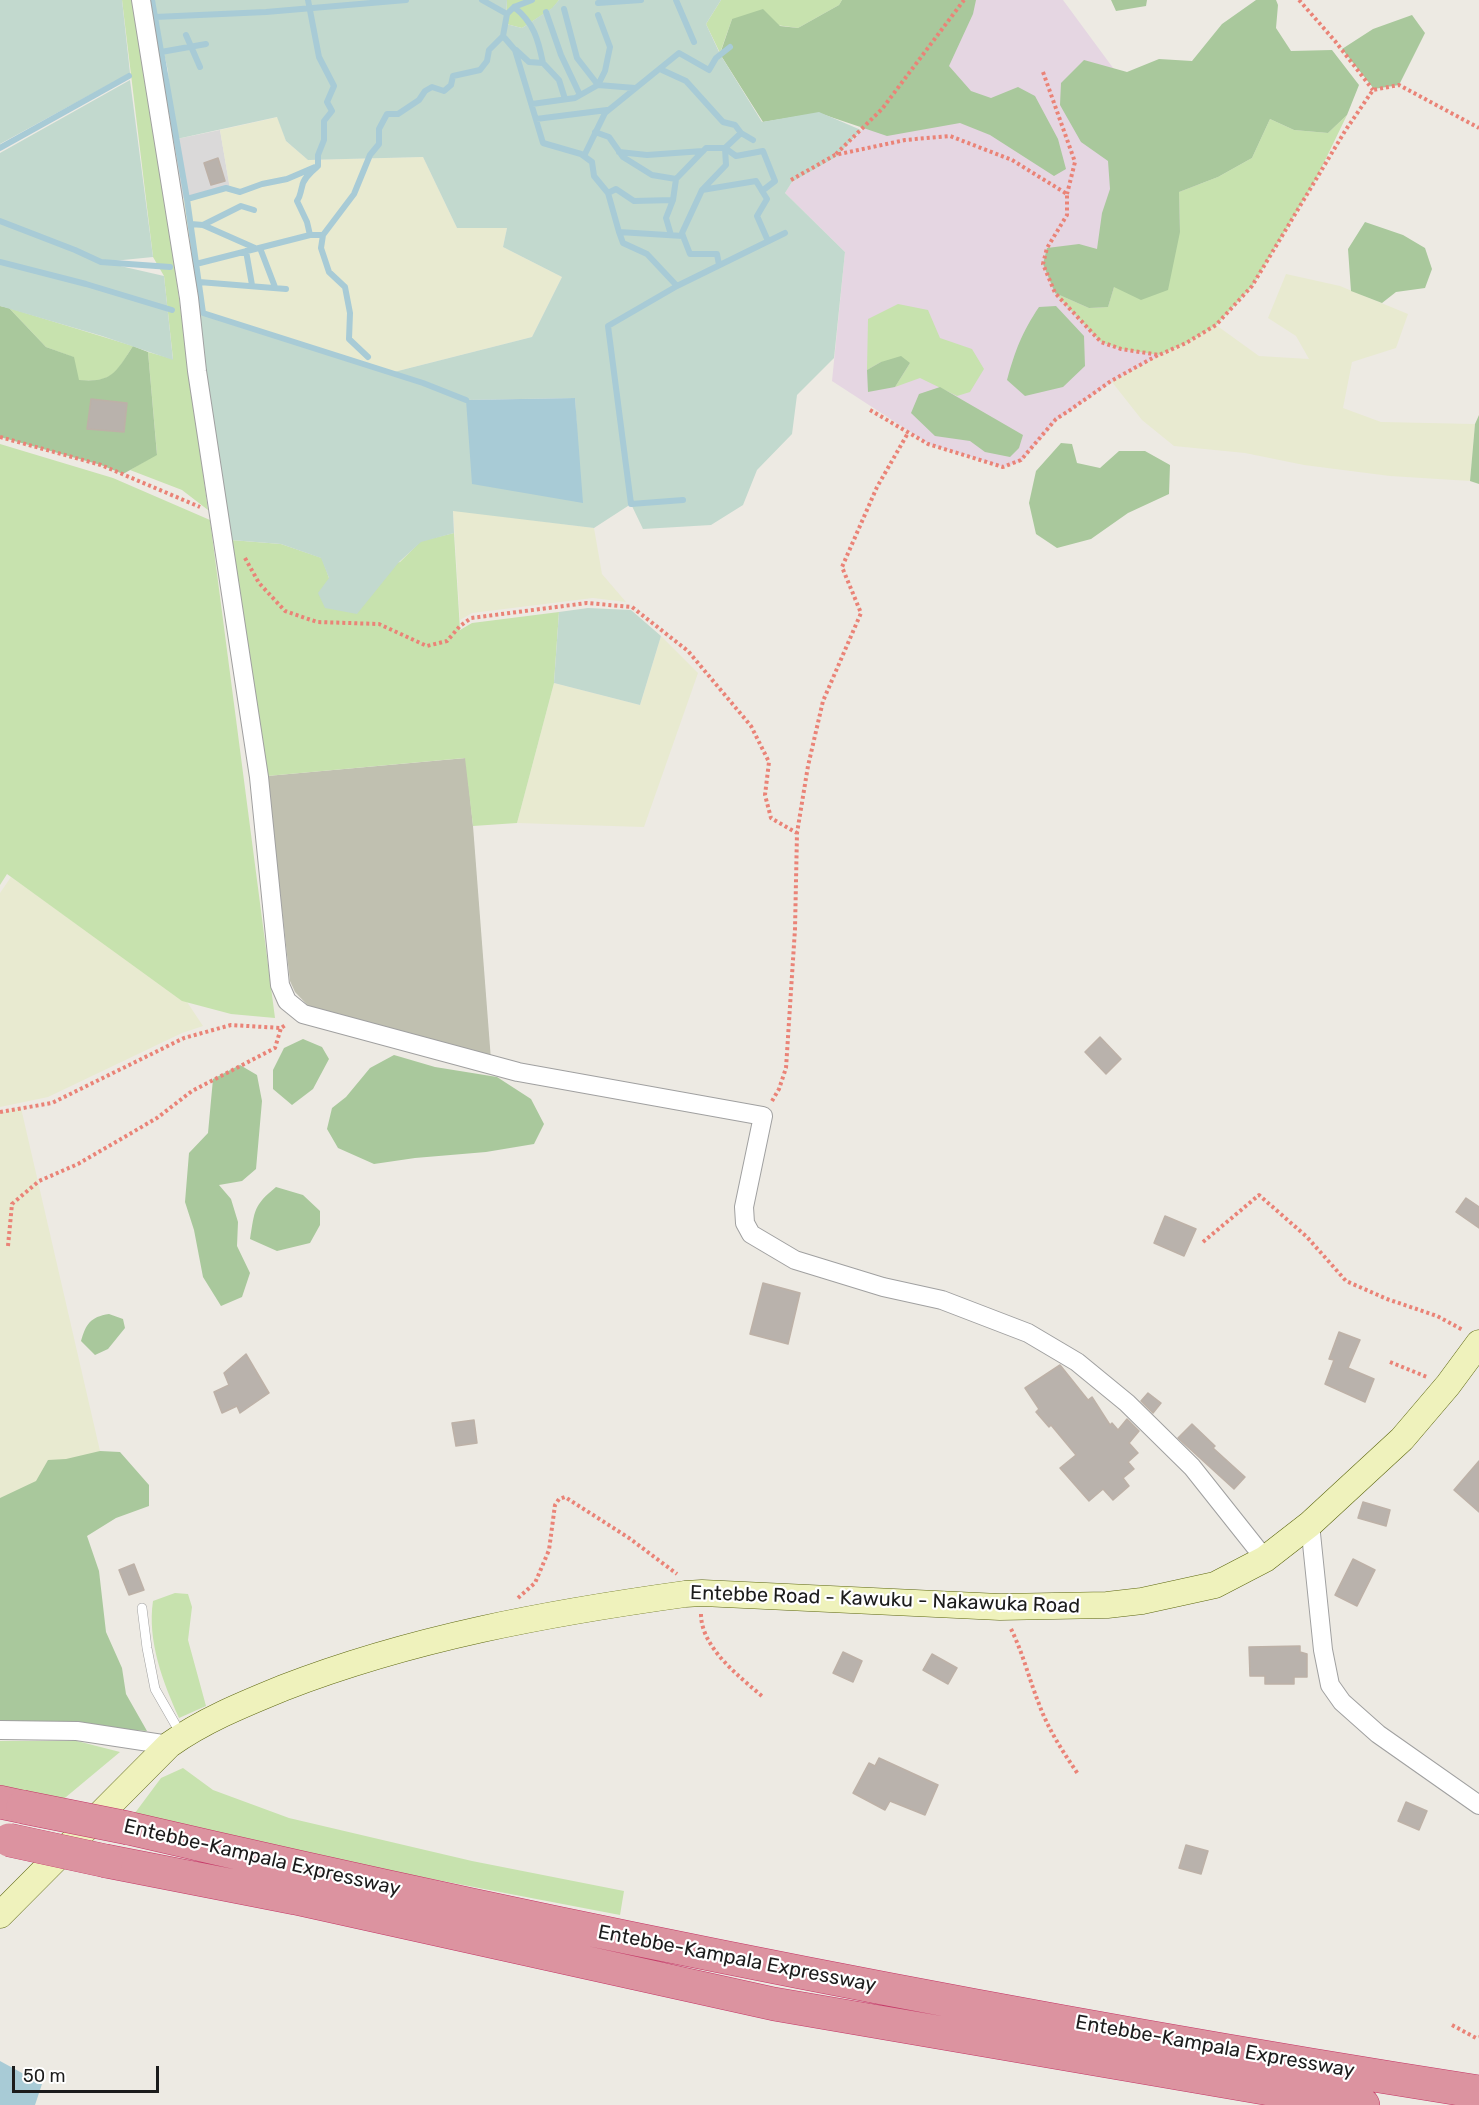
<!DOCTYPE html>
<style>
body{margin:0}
#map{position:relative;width:1479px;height:2105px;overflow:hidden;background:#edeae3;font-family:Rubik,sans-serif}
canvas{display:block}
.scale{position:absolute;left:12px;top:2066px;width:147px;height:27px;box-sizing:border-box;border:3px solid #1c1c1c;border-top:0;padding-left:8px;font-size:18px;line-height:21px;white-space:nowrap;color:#1c1c1c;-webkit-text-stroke:4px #fff;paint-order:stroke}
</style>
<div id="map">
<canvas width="1479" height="2105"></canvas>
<div class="scale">50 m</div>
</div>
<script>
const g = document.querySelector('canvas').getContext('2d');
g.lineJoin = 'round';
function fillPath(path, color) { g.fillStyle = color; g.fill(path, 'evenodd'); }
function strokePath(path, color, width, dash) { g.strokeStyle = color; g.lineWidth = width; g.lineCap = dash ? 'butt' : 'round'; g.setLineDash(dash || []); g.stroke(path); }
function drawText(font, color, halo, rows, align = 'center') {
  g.font = font + ' Rubik,sans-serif'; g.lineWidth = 4.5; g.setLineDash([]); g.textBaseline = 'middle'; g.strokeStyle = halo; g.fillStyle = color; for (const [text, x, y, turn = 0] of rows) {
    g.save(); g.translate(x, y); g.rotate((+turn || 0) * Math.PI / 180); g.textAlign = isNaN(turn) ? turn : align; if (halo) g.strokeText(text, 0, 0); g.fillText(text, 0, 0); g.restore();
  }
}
fillPath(new Path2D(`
 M220,130L230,189L182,199L172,140Z`), '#dad9d9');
fillPath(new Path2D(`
 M964,0H1063L1262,270L1252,286L1216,325L1112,382L1057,420L1022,461L1004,467L929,444L832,381L845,252L785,193L792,182L836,157L882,109Z`), '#e5d6e2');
fillPath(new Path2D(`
 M466,758L473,826L491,1060L315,1013L295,992L290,981L267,776Z`), '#c0c0b0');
fillPath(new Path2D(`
 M278,117L286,141L308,160L423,157L457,228H507L503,247L562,277L532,337L390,373L199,314L182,199L230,189L220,130Z
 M1286,274L1340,286L1408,314L1396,348L1352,362L1343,408L1381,422L1475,424L1470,481L1390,476L1304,465L1245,453L1174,446L1142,420L1112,382L1216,325L1259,356L1309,359L1296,336L1268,318Z
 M453,510L594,528L602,574L626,602L593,598L472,613L460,620Z
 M661,636L698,673L644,827L517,823L554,683L640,705Z
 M11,877L187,1002L203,1026L182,1033L48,1097L0,1107V893Z
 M21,1108L100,1451L0,1503V1113Z`), '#e8ead0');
fillPath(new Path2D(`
 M122,0H132L168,218L208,510L182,490L130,470L157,454L148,352L173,359L164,276L153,257Z
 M507,0H559L553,8L522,28L506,24Z
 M721,0H842L839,5L798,28L732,19L720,53L706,24Z
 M1347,115L1316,179L1252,286L1216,325L1186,343L1159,355L1121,349L1101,342L1055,293L1089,308L1108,307L1114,287L1180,232L1179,192L1218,177L1252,158L1270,119L1294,130L1328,133Z
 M898,304L928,310L940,338L972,349L984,369L970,392L957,396L920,378L895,387L910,363L881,362L867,370L868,319Z
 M9,308L133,346C116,373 113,383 78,380L73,357L46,347Z
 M0,444L113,478L210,520L275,1018L231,1014L182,1001L7,874L0,885Z
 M454,533L460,630L472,623L559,612L554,683L517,823L473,826L465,758L267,776L231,540L281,544L322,558L329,578L400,562L421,541Z
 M175,1593L188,1594L192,1607L188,1640L206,1706L179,1718C163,1682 147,1641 153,1601Z
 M0,1741H77L120,1752L60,1802L0,1790Z
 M183,1768L213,1790L289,1818L472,1861L624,1891L620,1915L129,1821L161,1778Z`), '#c7e2ae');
fillPath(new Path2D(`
 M842,0H976L973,14L949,66L971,91L991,98L1018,87L1035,96L1058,139L1066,169L1054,176L990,135L960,123L887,136L819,113L763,122L720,54L732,19L763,9L780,26L798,28L839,5Z
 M1111,0H1147L1146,6L1116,11Z
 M1256,0H1276L1278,5L1276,28L1291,51L1332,50L1359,85L1347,115L1328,133L1294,130L1270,119L1252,158L1218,177L1179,192L1180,232L1168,290L1141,300L1114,287L1108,307L1089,308L1055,293L1043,264L1047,248L1079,244L1097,249L1102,213L1110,189L1108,161L1081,142L1060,105L1061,83L1084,60L1127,72L1159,59L1192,61L1222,24Z
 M1412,15L1425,33L1399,85L1374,89L1342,49L1373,29Z
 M1365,222L1403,235L1425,248L1432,269L1425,288L1396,292L1382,303L1351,291L1348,249Z
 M0,306L9,308L46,347L74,357L79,380C112,383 116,372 133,346L148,352L157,455L123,474L101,465L0,437Z
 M1056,306L1084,336L1085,366L1063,387L1025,396L1007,380C1015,351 1022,332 1039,307Z
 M901,356L910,363L895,387L868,392L867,370L881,362Z
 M940,387L1023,435L1019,448L1010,457L985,452L970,441L935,436L911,413L919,394Z
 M1479,415V484L1470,481L1475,424Z
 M1061,443L1072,444L1077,463L1100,468L1119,451H1145L1170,465L1169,494L1128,513L1091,539L1057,548L1036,534L1029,503L1036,471Z
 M303,1039L322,1047L329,1059L313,1089L292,1105L273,1089V1070L284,1048Z
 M394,1055L435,1067L497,1077L531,1099L544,1124L534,1144L486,1152L415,1158L374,1164L338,1148L327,1129L332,1108L346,1097L370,1068Z
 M240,1065L257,1075L262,1101L256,1169L242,1181L219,1185L231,1199L238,1222L237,1246L250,1273L242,1297L221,1306L203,1277L194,1230L185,1202L189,1153L208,1133L213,1079Z
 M276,1187L303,1195L320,1211V1225L310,1243L277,1251L250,1239C255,1210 253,1206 276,1187Z
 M109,1314L123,1319L125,1328L108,1349L95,1355L81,1341C86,1324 90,1317 109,1314Z
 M100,1451L120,1452L149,1485V1506L116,1518L87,1536L99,1571L106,1632L122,1668L126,1694L147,1731L104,1728L81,1722L0,1724V1498L36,1481L48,1460L66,1459Z`), '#a9c89c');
fillPath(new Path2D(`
 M0,0H122L130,73L0,144Z
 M152,0H507L506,24L522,28L552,8L559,0H721L706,24L720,54L762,122L819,112L861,130L836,157L792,182L785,193L845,252L834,358L797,395L792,434L757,470L743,505L711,525L643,529L631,504L594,528L453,511L454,533L421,542L399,562L357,614L325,608L318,593L329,578L321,558L281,544L231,540L210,403L199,314L390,373L532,337L562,277L503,247L507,228H457L423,157L308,160L286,141L277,117L172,140L168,71ZM575,398L578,451L466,400Z
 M130,80L153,257L103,262L164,276L173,360L102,336L0,306V153Z
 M588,608L631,610L661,636L640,705L554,683L559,612Z`), '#c2d9ce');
fillPath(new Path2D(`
 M575,398L583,503L472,484L466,400Z
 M0,2061L42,2084L35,2105H0Z`), '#a8cbd6');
strokePath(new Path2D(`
 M152,0L187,199L203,313L423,383L466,400
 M308,0L319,57L334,86L327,102L332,111L324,121V140L318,155V166C312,171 303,178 302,187C300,193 301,195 297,201L307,222L310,235H323L354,194L370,155L379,144V129L387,114H398L419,100L425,91L432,87L444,91L451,85L453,76L480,70L487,61L489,50L503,36L507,14L514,7L532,0
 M482,0L507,14
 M676,0L694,42
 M598,3L641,0
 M514,7C534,23 538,39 543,63
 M564,9L577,58L598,85L605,71L610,47L598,15
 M546,12L561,55L580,95
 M155,17L266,12L406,0
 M186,35L200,67
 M503,36L515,50L543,143L581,154L592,162L594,176L608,193L616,189L634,201L673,200
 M516,50L529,62L543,63L559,80L565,99
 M161,52L206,44
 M662,70L686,81L723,122L735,125L741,133L753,140
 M532,104L575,98L598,85L635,88
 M536,119L607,110
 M595,132L609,137L623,157L652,175L676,179L673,200L666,218L671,235
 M0,148L129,76
 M725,148L736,156L763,151L775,181L762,191
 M619,152L647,155L703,151
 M584,156L605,113L679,53L709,70L716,58L730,47
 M676,179L706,148H725L741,133
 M702,190L756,181L767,199L757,216L768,241
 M608,193L619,232L683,236L690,254H717L719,265
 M187,199L226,188L240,192L262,184L287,179L315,167
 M0,221L75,250L101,262L170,267
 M191,224L203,225L255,248
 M203,225L241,206L254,210
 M619,232L623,243L647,254L677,286
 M323,235L321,248L329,272L345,287L350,313L349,339L368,357
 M683,236L682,233L702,190L726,165L725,148
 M260,248L275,287
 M246,251L252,285
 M0,262L86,284L172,310
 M196,264L310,235
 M199,282L286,289
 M683,500L631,504L608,326L677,286L785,233`), '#a8cbd6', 6);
const building = new Path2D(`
 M218,158L225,181L211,185L204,163Z
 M91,399L127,403L124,432L87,429Z
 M1100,1037L1121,1059L1106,1074L1085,1052Z
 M1466,1198L1479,1207V1228L1456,1212Z
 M1165,1216L1196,1229L1184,1256L1154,1243Z
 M763,1283L800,1293L788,1344L750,1334Z
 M1339,1332L1360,1340L1348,1368L1374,1379L1365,1402L1325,1384L1334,1360L1329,1359Z
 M246,1354L269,1393L240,1413L237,1406L222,1413L214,1392L229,1385L224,1373Z
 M1060,1365L1088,1400L1092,1397L1110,1425L1112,1423L1118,1430L1127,1419L1139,1431L1129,1443L1138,1453L1128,1462L1134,1469L1123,1478L1129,1486L1113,1500L1103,1489L1089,1501L1060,1468L1076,1455L1051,1425L1049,1427L1036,1412L1039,1409L1025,1388Z
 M1148,1393L1161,1403L1153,1413L1141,1401Z
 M474,1420L477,1443L456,1446L452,1423Z
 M1192,1424L1215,1446L1213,1448L1245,1477L1234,1489L1178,1438Z
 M1479,1461V1512L1454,1490Z
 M1363,1502L1390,1510L1386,1526L1358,1518Z
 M1353,1559L1375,1570L1357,1606L1335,1595Z
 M134,1564L144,1590L129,1595L119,1570Z
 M1300,1646V1652L1307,1654V1677H1294V1684H1265V1676H1250L1249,1647Z
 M843,1652L862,1661L853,1682L833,1673Z
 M932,1654L957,1668L948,1684L923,1670Z
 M879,1758L938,1785L925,1815L890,1801L885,1810L853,1793L869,1763L875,1766Z
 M1406,1802L1427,1811L1419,1830L1398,1821Z
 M1186,1845L1208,1851L1201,1874L1179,1868Z`);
fillPath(building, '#b9b2ac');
strokePath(building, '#bdb1a7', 1.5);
const lane = new Path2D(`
 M142,1608L147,1648L155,1689L182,1736`);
const street = new Path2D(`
 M141,0L189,298L197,371L259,777L280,985L287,1001L303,1014L518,1072L763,1116L744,1207L745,1223L751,1234L795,1260L883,1287L942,1300L1028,1333L1077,1362L1127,1403L1192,1467L1265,1559
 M1310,1524L1323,1650L1330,1685L1342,1702L1378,1734L1479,1805
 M0,1730L77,1731L169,1745`);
const secondary = new Path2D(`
 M0,1915L169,1745C204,1720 244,1704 283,1688C412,1638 548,1613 685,1594L702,1593L1000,1607L1107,1605L1142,1601L1215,1585L1265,1559L1310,1524L1402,1439L1448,1385L1479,1343`);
const highway = new Path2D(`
 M0,1802L23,1807
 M128,1828C575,1932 1026,2021 1479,2092
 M106,1861L295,1898L774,2004L1363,2105`);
strokePath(lane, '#a0a0a0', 10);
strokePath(street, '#a0a0a0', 20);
strokePath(secondary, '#5d6710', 27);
strokePath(highway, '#c43766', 34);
strokePath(new Path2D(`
 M1299,0L1335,41L1373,90
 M1043,72L1075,162L1067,194
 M836,154L882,109L964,0
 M791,180L835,155L905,140L950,136L1012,160L1067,194V215L1047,248L1043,264L1055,293L1101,342L1121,349L1159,355L1186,343L1216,325L1252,286L1345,131L1373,90L1399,85L1479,128
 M870,410L928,444L1003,467L1021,460L1056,419L1070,410L1111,381L1158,355
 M0,437L101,465L200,507
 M245,558L259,583L285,611L317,622L379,624L427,646L447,641L460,626L471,618L587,603L632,607L688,651L751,726L769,762L765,795L771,818L797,833
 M772,1101L779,1089L786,1068L795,929L797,833L808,766L823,701L861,613L842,567L877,487L908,433
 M0,1112L52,1103L184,1038L231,1025L281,1028L287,1024
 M1203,1242L1259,1195L1307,1237L1346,1281L1387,1299L1437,1316L1463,1330
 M8,1246L12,1204L39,1181L78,1164L157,1118L192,1091L275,1048L281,1028
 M1390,1362L1427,1377
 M518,1598L535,1583L549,1550L555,1505L559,1499L565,1497L629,1538L677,1574
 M701,1614C701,1648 740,1677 763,1697
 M1011,1629C1023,1653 1029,1679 1039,1704C1048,1729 1063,1752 1078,1774
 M1452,2025L1476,2038L1479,2037`), '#ea8377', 4, [3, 3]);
strokePath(lane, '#fff', 9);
strokePath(street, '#fff', 18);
strokePath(secondary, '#eff2bc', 26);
strokePath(highway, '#dc93a0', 33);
const highwayBridge = new Path2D(`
 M23,1807L128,1828
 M9,1840L106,1861`);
strokePath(highwayBridge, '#c43766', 34, []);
strokePath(highwayBridge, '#dc93a0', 33);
drawText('20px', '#1c1c1c', '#fff', [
 ["Entebbe Road - Kawuku - Nakawuka Road",885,1600,2],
 ["Entebbe-Kampala Expressway",262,1858,13],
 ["Entebbe-Kampala Expressway",737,1959,11],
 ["Entebbe-Kampala Expressway",1215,2047,10]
]);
</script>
